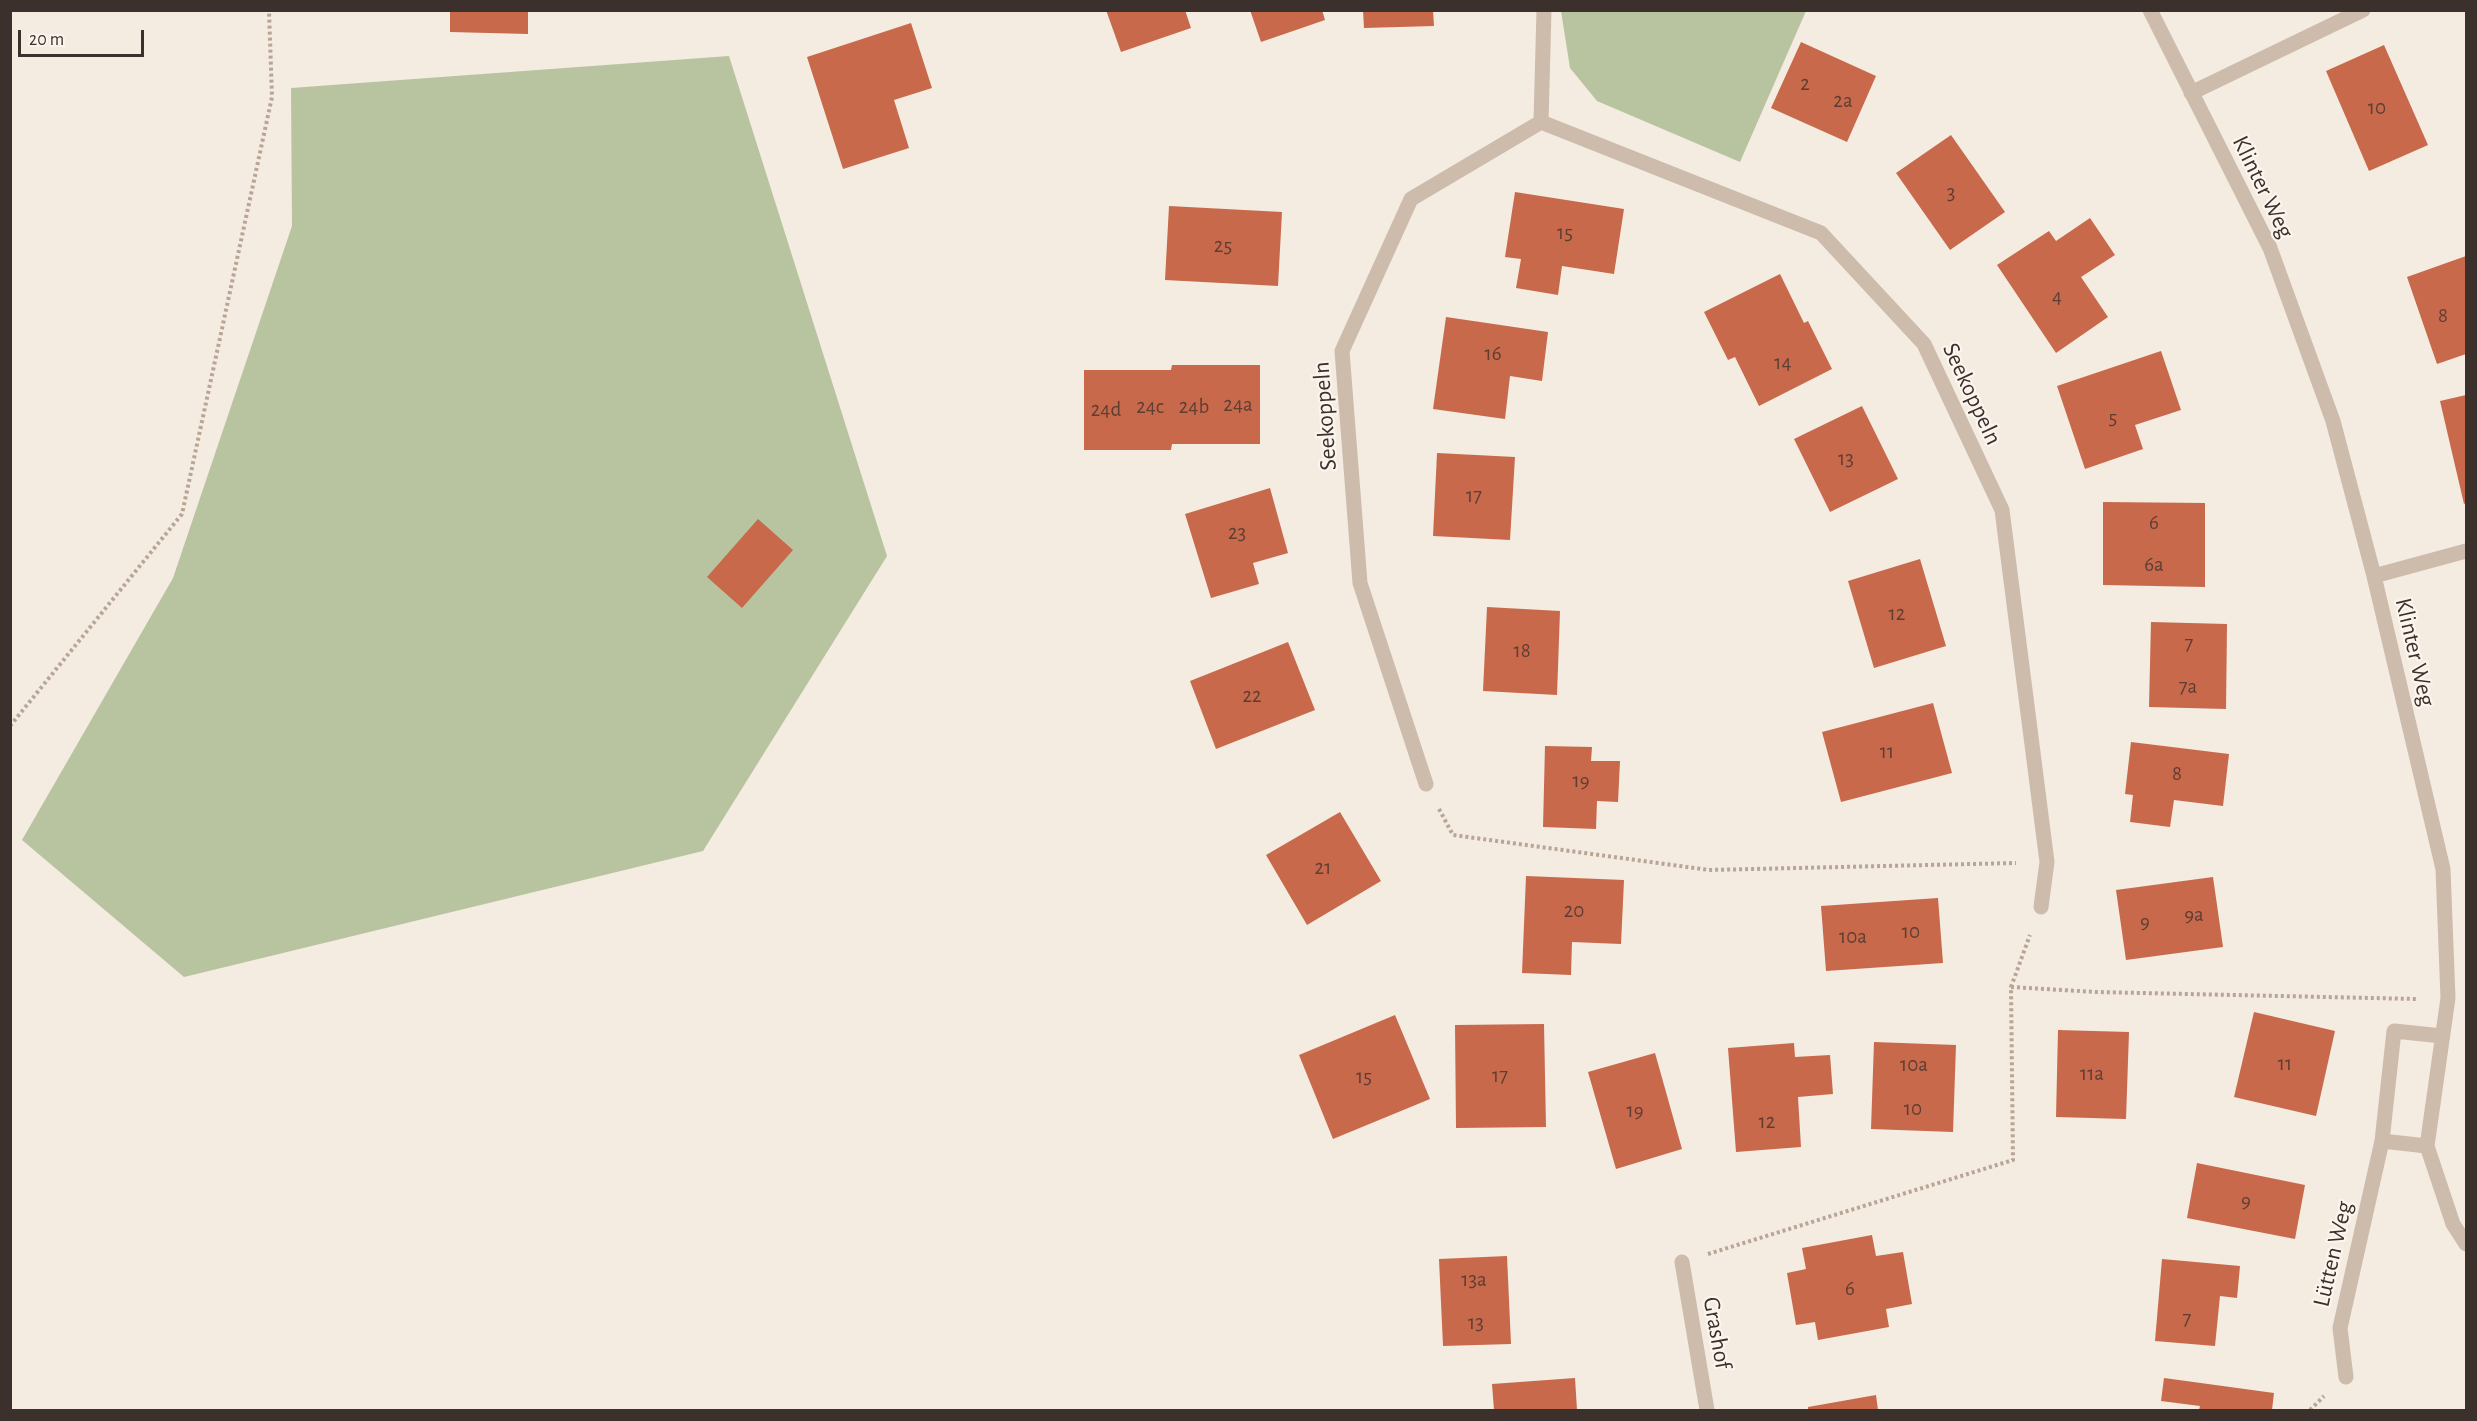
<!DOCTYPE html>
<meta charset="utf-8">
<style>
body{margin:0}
#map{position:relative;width:2477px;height:1421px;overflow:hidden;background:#f4ebe1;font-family:"Alegreya Sans",sans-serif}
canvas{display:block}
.frame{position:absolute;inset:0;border:12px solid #3b302b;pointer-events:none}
.scale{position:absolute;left:18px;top:30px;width:126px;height:27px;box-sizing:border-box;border:3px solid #3b302b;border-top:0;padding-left:8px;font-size:18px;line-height:21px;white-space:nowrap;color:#3b302b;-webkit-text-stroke:4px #fbf5ee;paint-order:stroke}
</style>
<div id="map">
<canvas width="2477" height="1421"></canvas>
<div class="frame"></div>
<div class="scale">20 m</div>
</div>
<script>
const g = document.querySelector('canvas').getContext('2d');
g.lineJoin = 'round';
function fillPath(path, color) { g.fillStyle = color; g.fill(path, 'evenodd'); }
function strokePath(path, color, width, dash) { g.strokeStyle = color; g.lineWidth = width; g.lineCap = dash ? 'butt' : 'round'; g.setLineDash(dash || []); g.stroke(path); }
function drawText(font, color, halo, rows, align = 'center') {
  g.font = font + ' "Alegreya Sans",sans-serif'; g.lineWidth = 4.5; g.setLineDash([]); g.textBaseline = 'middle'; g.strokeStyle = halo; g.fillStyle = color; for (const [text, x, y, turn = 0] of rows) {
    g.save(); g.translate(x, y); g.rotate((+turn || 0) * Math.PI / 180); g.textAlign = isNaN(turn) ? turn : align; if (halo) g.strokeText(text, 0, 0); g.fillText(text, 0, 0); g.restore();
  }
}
fillPath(new Path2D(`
 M1561,11V10L1806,11L1740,162L1597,101L1570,68Z
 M729,56L887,556L703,851L184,977L22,840L173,578L292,226L291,88Z`), '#b8c4a0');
fillPath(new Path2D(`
 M450,10H528V34L450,32Z
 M1106,10H1185L1191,28L1121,52Z
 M1250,10H1322L1325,20L1261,42Z
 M1363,10H1433L1434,26L1364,28Z
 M911,23L932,88L894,100L909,148L843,169L807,57Z
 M1801,42L1876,76L1847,142L1771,108Z
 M2384,45L2428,145L2369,171L2326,71Z
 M1951,135L2005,212L1950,250L1896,173Z
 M1515,192L1624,209L1614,274L1562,266L1558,295L1516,288L1521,259L1505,257Z
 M1169,206L1282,212L1278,286L1165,280Z
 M2090,218L2115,255L2081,277L2108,317L2056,353L1997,265L2049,231L2056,241Z
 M2466,256V354L2437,364L2407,277Z
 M1780,274L1804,323L1808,321L1832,369L1759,406L1735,357L1728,360L1704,312Z
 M1446,317L1548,332L1542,381L1510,376L1505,419L1433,409Z
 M2161,351L2181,410L2135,425L2143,449L2085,469L2057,386Z
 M1172,365H1260V444H1172L1171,450H1084V370H1171Z
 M2466,395V503L2464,504L2440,401Z
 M1862,406L1898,479L1830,512L1794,439Z
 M1437,453L1515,457L1510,540L1433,536Z
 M1270,488L1288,553L1253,563L1259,584L1211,598L1185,514Z
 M2103,502L2205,503V587L2103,585Z
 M758,519L793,550L742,608L707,577Z
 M1920,559L1946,646L1874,668L1848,581Z
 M1487,607L1560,611L1557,695L1483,691Z
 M2151,622L2227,624L2226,709L2149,707Z
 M1288,642L1315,710L1216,749L1190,681Z
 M1933,703L1952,773L1841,802L1822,732Z
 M2131,742L2229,754L2223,806L2174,800L2170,827L2130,822L2133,795L2125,794Z
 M1545,746L1592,747L1591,761H1620L1618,802L1597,801L1596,829L1543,827Z
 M1340,812L1381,881L1307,925L1266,855Z
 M1526,876L1624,880L1621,944L1572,942L1571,975L1522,973Z
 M2213,877L2223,947L2126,960L2116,890Z
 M1938,898L1943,963L1826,971L1821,906Z
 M2254,1012L2335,1031L2316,1116L2234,1097Z
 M1395,1015L1430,1099L1333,1139L1299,1055Z
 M1544,1024L1546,1127L1456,1128L1455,1025Z
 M2058,1030L2129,1032L2126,1119L2056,1117Z
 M1874,1042L1956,1045L1953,1132L1871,1129Z
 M1794,1043L1795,1057L1830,1055L1833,1094L1798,1097L1801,1147L1736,1152L1728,1048Z
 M1655,1053L1682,1149L1616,1169L1588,1072Z
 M2197,1163L2305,1185L2295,1239L2187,1218Z
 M1872,1235L1876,1256L1903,1252L1912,1304L1886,1309L1889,1327L1818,1340L1815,1322L1796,1325L1787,1273L1806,1269L1802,1248Z
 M1507,1256L1511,1344L1443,1346L1439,1259Z
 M2162,1259L2240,1266L2237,1298L2220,1296L2215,1346L2155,1341Z
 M1575,1378L1577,1410H1494L1492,1384Z
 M2164,1378L2274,1393L2272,1410H2199L2200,1406L2161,1401Z
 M1876,1395L1878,1410H1808V1407Z`), '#c8694b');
strokePath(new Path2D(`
 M10,726L182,514L272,97L269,10
 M1439,809L1453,835L1709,870L2016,863
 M2011,987L2096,992L2417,999
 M1708,1254L2013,1160L2011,987L2030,935
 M2310,1410L2324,1396`), '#b9a596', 4, [3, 3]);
strokePath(new Path2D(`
 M2150,10L2270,248L2333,421L2374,576L2443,869L2448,998L2427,1146L2453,1224L2466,1244
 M2191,93L2363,10
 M1541,122L1544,10
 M2374,576L2466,551
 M1426,784L1360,583L1342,351L1411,199L1541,122L1821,233L1924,344L2002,510L2047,862L2041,907
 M2382,1141L2427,1146
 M1682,1262L1707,1410
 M2346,1377L2340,1328L2382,1141L2394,1031L2442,1036`), '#cdbbac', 15);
drawText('21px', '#5e3e33', null, [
 ["2",1805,84],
 ["2a",1843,101],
 ["10",2377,108],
 ["3",1951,193],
 ["15",1565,233],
 ["25",1223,246],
 ["4",2057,297],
 ["8",2443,316],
 ["16",1493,354],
 ["14",1783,363],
 ["24a",1238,405],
 ["24c",1150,407],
 ["24b",1194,407],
 ["24d",1106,410],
 ["5",2113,418],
 ["13",1846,459],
 ["17",1474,496],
 ["6",2154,523],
 ["23",1237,533],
 ["6a",2154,565],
 ["12",1897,614],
 ["7",2189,644],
 ["18",1522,651],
 ["7a",2188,687],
 ["22",1252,696],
 ["11",1887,752],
 ["8",2177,774],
 ["19",1581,781],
 ["21",1323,868],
 ["20",1574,911],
 ["9a",2194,915],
 ["9",2145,922],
 ["10",1911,932],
 ["10a",1853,937],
 ["11",2285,1064],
 ["10a",1914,1065],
 ["11a",2092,1074],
 ["17",1500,1076],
 ["15",1364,1077],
 ["10",1913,1109],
 ["19",1635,1111],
 ["12",1767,1122],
 ["9",2246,1201],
 ["13a",1474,1280],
 ["6",1850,1289],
 ["7",2187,1319],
 ["13",1476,1323]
]);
drawText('24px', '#3b302b', '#fbf5ee', [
 ["Klinter Weg",2263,187,64],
 ["Seekoppeln",1972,394,65],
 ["Seekoppeln",1325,416,-94],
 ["Klinter Weg",2415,652,77],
 ["Lütten Weg",2333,1254,-77],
 ["Grashof",1717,1333,80]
]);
</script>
